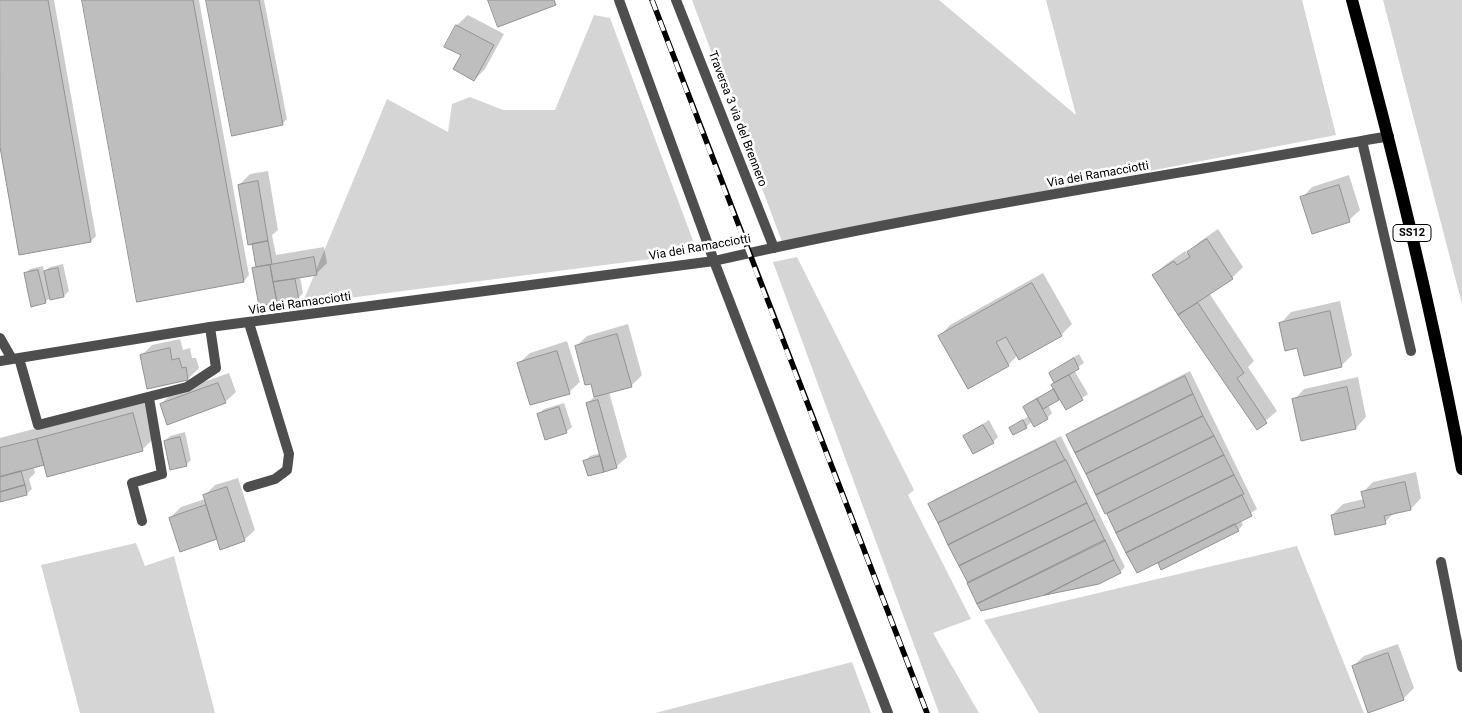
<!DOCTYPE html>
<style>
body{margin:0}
canvas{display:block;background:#fff}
</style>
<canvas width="1462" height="713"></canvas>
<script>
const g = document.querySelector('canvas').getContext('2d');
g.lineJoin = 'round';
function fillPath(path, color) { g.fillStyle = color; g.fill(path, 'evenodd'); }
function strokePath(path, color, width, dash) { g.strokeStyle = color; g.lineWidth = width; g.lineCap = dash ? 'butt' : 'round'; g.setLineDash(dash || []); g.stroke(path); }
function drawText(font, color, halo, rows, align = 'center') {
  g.font = font + ' Roboto,sans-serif'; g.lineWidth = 5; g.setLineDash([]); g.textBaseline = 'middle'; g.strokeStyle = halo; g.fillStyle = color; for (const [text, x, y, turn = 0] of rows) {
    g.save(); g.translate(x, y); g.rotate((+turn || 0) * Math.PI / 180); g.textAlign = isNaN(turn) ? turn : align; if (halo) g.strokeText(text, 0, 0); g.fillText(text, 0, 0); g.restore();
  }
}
fillPath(new Path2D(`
 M692,0H939L1076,115L1046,0H1302L1336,135L782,242Z
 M1383,0H1462V304Z
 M594,15L610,18L695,246L682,255L302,304L387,99L448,132L452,104L470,97L503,110H555Z
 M797,257L914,490L908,495L971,619L933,633L979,713H939L773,262Z
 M136,543L145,566L174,556L215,713H80L41,565Z
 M1297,546L1364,713H1039L984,620Z
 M852,662L871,713H655Z`), '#d5d5d5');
fillPath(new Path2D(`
 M0,0H54L96,236L91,241L0,140Z
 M83,0H199L249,275L244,281Z
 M207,0H264L287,119L282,124Z
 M468,15L504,34L485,69L474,80L462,55L446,46L457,25Z
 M268,171L278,230L272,235L276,255L324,247L327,263L316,274L300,277L303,293L298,298L260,305L254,268L257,265L239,185L250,174Z
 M1349,175L1360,210L1349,220L1302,198L1312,187Z
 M1218,229L1243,267L1232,278L1209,293L1254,361L1248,367L1277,411L1257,428L1154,275L1165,265L1185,251L1187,254L1199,242Z
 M63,264L69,291L64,296L51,299V297L45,302L25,274L30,269L43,266L44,272L50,267Z
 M1043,273L1072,324L1061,335L1018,355L1008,365L968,387L940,336L950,325Z
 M1340,301L1352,355L1341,366L1298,346L1281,323L1291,312Z
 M628,324L642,375L631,386L609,392L627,457L616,467L585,461L590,456L601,453L587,404L595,396L576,346L587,336Z
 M180,339L183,350L190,348L192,358H196L199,368L188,379L141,356L152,345Z
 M567,341L580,382L569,392L519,363L530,353Z
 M1079,354L1084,363L1074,370L1088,394L1066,409L1060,398L1048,405L1052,413L1047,418L1032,421L1026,427L1010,428L1029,416L1024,407L1029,402L1055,388L1053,385L1055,382L1050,373Z
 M1190,371L1257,509L1241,520L1243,525L1238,530L1162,568L1158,561L1137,572L1068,435L1073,430Z
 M229,373L236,392L225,402L161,404L172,393Z
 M1358,377L1366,417L1356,428L1302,440L1294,400L1304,389Z
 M149,398L158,434L142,450L33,466L35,473L29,479L32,489L27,494L0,501V438Z
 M564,403L572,427L566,432L538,414L544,409Z
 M989,420L998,437L993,442L964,436Z
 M185,432L191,460L186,465L165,441L170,436Z
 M1061,436L1125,567L1120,572L982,609L930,504L935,499Z
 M1416,472L1421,498L1411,509L1395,512L1385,522L1332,515L1343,504L1364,499L1363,492L1373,482Z
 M238,478L255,530L244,540L170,518L181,507L205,499L204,496L215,485Z
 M1398,644L1414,688L1403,699L1353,666L1364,656Z`), '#0003');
const building = new Path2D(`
 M0,0H48L91,242L19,255L0,147Z
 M82,0H193L244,282L137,302Z
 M206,0H259L283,125L232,136Z
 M488,0H554L556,5L498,27Z
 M456,25L494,45L474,81L453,69L461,55L444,47Z
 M258,181L268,241L248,245L238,185Z
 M1339,185L1350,222L1312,234L1300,197Z
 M1207,239L1233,279L1178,315L1152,275L1174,261L1177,265L1190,257L1187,252Z
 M268,241L272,264L256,267L252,244Z
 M314,257L317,275L273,282L270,265Z
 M270,265L277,303L259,306L252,268Z
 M58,268L64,297L50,300L44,271Z
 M38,270L46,303L31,307L24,273Z
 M295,279L299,300L277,303L273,282Z
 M1032,283L1062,336L1019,360L1006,337L996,342L1009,366L968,389L938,336Z
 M1198,303L1244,373L1237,378L1267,423L1257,430L1178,315Z
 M1330,311L1342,367L1304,376L1297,348L1285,351L1279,323Z
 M617,334L632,387L594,397L591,384L585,385L575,346Z
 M170,348L172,360L179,358L182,368L186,367L188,380L147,389L140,355Z
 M557,351L570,394L530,405L517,363Z
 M1074,358L1079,369L1054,383L1049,373Z
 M1069,375L1083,400L1066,410L1051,385Z
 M1185,376L1193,394L1075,453L1066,435Z
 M218,383L226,403L167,425L160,404Z
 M1347,387L1356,429L1301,441L1292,399Z
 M1054,389L1059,400L1043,409L1037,399Z
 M1193,394L1203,416L1086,474L1075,453Z
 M1037,399L1048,419L1034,427L1023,407Z
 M598,400L617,468L604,472L586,403Z
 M559,407L567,433L545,440L537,414Z
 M133,413L143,451L47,477L37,439Z
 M1203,416L1214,436L1096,495L1086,474Z
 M1023,420L1027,428L1013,435L1009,428Z
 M983,425L994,443L973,454L963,436Z
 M1214,436L1224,455L1105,514L1096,495Z
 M180,437L187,466L170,470L164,441Z
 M37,439L44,465L0,477V448Z
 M1055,441L1065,460L938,523L928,504Z
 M1224,455L1234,475L1116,533L1107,514Z
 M600,456L604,472L588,476L583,461Z
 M1066,460L1076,481L948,545L938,523Z
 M21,471L25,485L0,492V477Z
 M1234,475L1244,494L1126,553L1116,533Z
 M1076,481L1087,503L959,566L948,545Z
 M1405,482L1411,510L1384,516L1386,524L1335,535L1331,515L1365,507L1361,492Z
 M25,485L27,495L0,502V492Z
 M227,487L245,541L220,550L203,495Z
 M1242,495L1252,516L1137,573L1126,553Z
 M1087,503L1095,520L968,583L959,566Z
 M206,505L217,539L180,552L169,518Z
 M1095,520L1105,541L977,604L967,583Z
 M1235,524L1239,531L1161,570L1158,563Z
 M1105,540L1114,560L1045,595L981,611L977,604Z
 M1114,560L1121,573L1099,584L1045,595Z
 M1388,653L1404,700L1368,713L1352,666Z`);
fillPath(building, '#bebebe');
strokePath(building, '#929292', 1);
strokePath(new Path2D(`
 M1362,141L1411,351
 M0,338L12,359
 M19,358L38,425L187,387L216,368L210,327
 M0,361L210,327L714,261
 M248,487L275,479L287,470L289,454L249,323
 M142,521L132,483L162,474L149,398
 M1441,562L1462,667`), '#4e4e4e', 10);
strokePath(new Path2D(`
 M619,0L714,261L888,713
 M676,0L774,248
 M714,261C937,210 1164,177 1389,136`), '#4e4e4e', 10);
strokePath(new Path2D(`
 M1352,0C1394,155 1432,311 1462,469`), '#000', 12);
const rail = new Path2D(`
 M652,0C742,238 835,475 927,713`);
strokePath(rail, '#000', 5.5);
strokePath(rail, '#fff', 4, [11]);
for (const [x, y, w] of [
 [1412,233,38]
]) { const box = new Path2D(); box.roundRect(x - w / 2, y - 8.5, w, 17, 4); g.fillStyle = '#fff'; g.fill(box); strokePath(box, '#000', 1); }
drawText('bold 11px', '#000', null, [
 ["SS12",1412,233]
]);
drawText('12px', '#000', '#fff', [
 ["Traversa 3 via del Brennero",737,119,69],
 ["Via dei Ramacciotti",1098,175,-10],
 ["Via dei Ramacciotti",700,248,-10],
 ["Via dei Ramacciotti",300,304,-8]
]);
</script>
